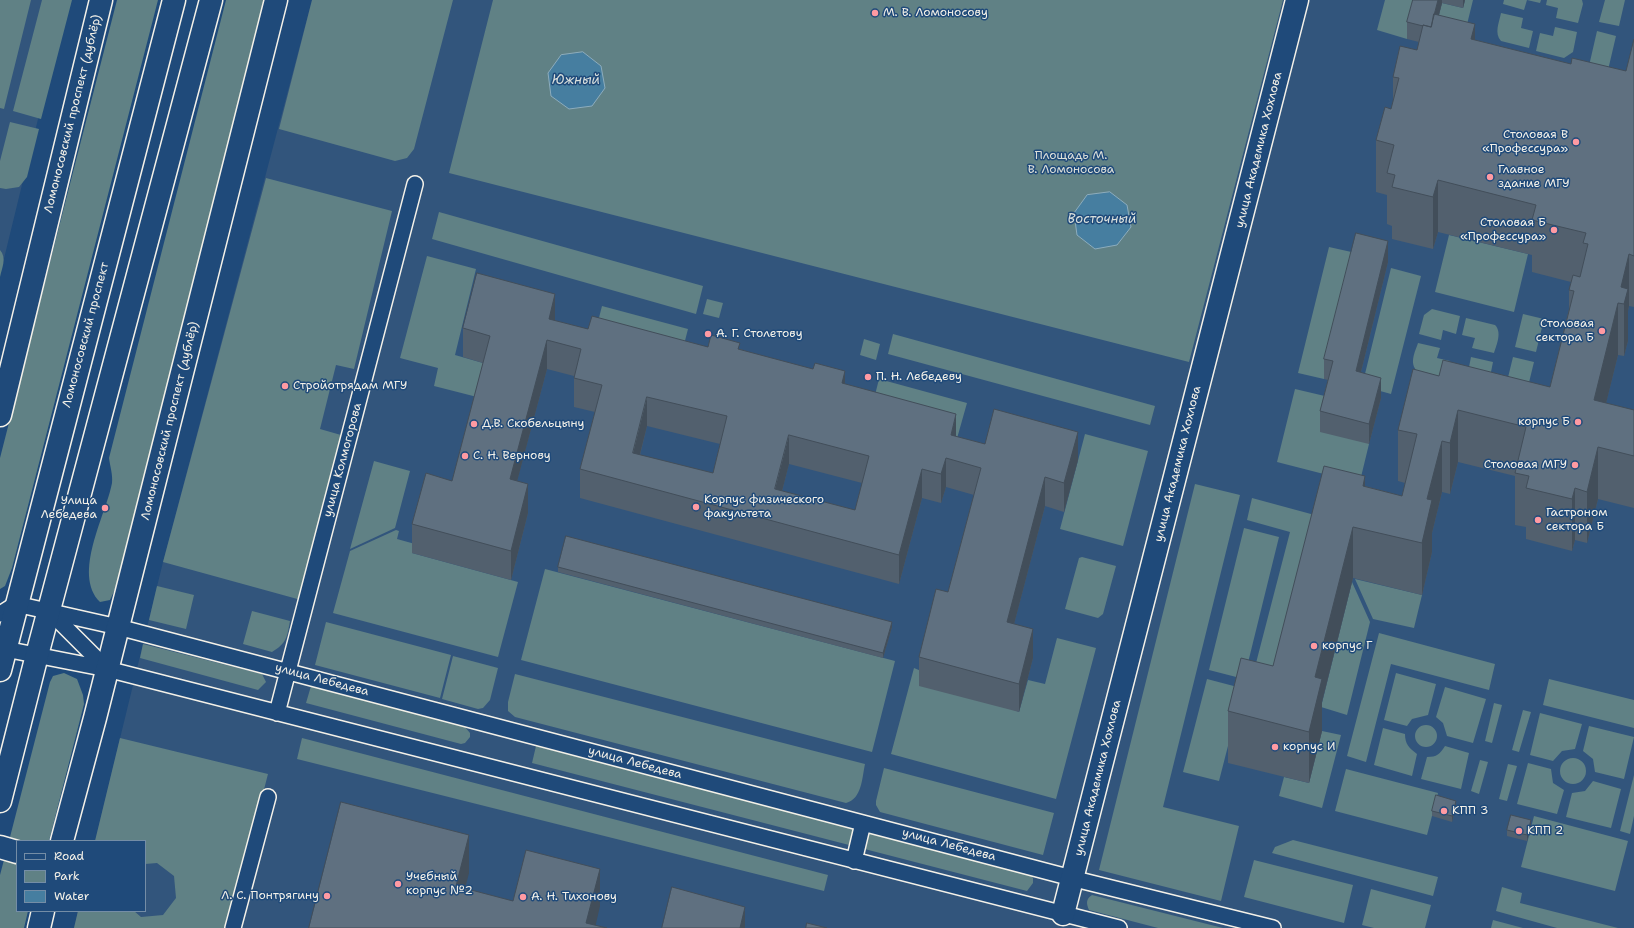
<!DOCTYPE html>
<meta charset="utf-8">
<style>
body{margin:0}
#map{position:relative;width:1634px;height:928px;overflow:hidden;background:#1f4a7a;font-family:"Shantell Sans",sans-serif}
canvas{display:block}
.legend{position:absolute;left:16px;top:840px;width:130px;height:72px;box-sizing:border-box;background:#1f4a7a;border:1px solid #748da6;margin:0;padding:5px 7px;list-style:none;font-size:12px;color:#f4f1e8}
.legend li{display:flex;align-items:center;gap:8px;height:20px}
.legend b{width:20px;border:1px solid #748da6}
</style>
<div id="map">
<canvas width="1634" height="928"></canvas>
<ul class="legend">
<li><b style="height:5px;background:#1f4a7a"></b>Road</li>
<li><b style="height:11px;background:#608185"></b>Park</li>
<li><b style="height:11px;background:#467ea0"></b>Water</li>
</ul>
</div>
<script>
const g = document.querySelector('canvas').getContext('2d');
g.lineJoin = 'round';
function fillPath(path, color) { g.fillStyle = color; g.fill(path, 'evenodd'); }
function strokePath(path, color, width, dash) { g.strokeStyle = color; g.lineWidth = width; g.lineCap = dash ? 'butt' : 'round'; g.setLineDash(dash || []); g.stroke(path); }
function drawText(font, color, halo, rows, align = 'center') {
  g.font = font + ' "Shantell Sans",sans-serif'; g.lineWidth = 3; g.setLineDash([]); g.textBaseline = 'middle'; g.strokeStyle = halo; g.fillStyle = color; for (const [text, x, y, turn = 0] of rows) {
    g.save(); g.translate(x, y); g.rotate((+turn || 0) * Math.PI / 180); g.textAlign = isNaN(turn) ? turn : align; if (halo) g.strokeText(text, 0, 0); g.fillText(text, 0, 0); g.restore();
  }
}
fillPath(new Path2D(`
 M0,0H67L0,275Z
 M312,0H1634V928H74L78,911H145V841H95L163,562Z`), '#32557c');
fillPath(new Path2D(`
 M0,0H31L4,109L0,108Z
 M42,0H72L41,119L13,111Z
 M117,0H158L12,568L5,586L0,589V458Z
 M226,0H269L117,585L110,600L100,602C72,574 106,515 112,483C113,475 110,466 109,458Z
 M312,0H453L414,149L407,158L395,161L279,129Z
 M493,0H1283L1189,362L449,173Z
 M1385,0H1417L1407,39L1377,30Z
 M1465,0H1473L1460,53L1431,45L1442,3L1463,8Z
 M1504,0H1541L1540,3L1527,0L1524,10L1503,4Z
 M1547,0H1582L1583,4L1578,23L1556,18L1558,8L1546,5Z
 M1605,0H1625L1619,26L1599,22Z
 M1501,13L1523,18L1521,28L1533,31L1529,48L1501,41C1494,33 1499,23 1501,13Z
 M1555,27L1577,32L1573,52L1564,58L1536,51L1540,33L1553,36Z
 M1597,31L1616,36L1605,83L1586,79Z
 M10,122L39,129L27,177L19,187L6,189L0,188V161Z
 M266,178L392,211L354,369L336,365L320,429L341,435L301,600L163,562Z
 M439,212L703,286L696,314L432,239Z
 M1449,235L1528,254L1514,312L1435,292Z
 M1329,247L1356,253L1324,379L1298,373Z
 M0,250C7,258 2,268 0,277Z
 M427,256L476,269L455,355L490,365L481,398L434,386L438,368L400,358Z
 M1391,268L1421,276L1391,394L1362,386Z
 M707,299L723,303L719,318L703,314Z
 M602,306L688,329L678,368L592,345Z
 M1432,309L1460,316L1456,334L1443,330L1441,340L1419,334L1424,315Z
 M1523,314L1544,319L1536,352L1515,347Z
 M1466,318L1495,325C1502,332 1497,344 1494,353L1472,348L1475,338L1462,335Z
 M893,334L1155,406L1150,425L888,354Z
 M864,339L880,344L876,360L860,355Z
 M1418,343L1440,348L1437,358L1450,361L1445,379L1417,371C1409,363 1415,352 1418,343Z
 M1471,357L1493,362L1489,382L1452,381L1457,364L1469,367Z
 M1513,357L1534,362L1523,407L1502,402Z
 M879,379L967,403L956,442L869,419Z
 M1295,389L1329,397L1369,444L1361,477L1351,481L1277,462Z
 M1085,434L1148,451L1123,546L1060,529Z
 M374,461L410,471L395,528L350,549Z
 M1195,484L1240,495L1163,807L1239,826L1221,901L1099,870Z
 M1252,498L1322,517L1276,697L1238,707L1219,781L1183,772L1207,679L1249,690L1290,532L1247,520Z
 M1244,528L1279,537L1244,679L1209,670Z
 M396,530L399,531L397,539L415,544L412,553L518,582L498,657L333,613L350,551Z
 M1082,557L1116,566L1103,614L1098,618L1065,609L1079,558Z
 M545,569L895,661L872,752L521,660Z
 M1355,579L1422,595L1414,628L1373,619Z
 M1352,582L1370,622L1347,715L1321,707Z
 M157,586L194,595L186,629L149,620Z
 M252,611L290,621C287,637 287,643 272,652L243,644Z
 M326,622L451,655L440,698L315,665Z
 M1379,633L1495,664L1489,690L1391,664L1366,762L1347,756Z
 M1057,638L1096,648L1056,799L891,754L914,668L1019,712L1028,680L1045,684Z
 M143,644L262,674L266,682L258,690L140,658Z
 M453,656L498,668L490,700L483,708L478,709L442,699Z
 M64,673L77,679L83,695L84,704L49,841H17L10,837L50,682L53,676Z
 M1396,673L1436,684L1428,715L1412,719L1407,726L1384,720Z
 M515,674L865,764C862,778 862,799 846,803L515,717L508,711V702Z
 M1549,679L1634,700V728L1543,705Z
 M311,686L465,727L470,733V737L465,743L461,744L306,703Z
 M1445,687L1486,699L1473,743L1447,736L1443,723L1436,717Z
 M1494,703L1502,705L1492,743L1485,741Z
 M1523,710L1531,712L1519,752L1512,750Z
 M1540,713L1582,724L1575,749L1562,751L1553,761L1530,755Z
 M1415 736a11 11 0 1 1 22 0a11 11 0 1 1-22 0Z
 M1589,726L1634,737L1624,779L1595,772L1593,759L1583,751Z
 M1383,728L1405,734C1405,744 1409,748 1417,754L1412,776L1374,765Z
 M1322,731L1341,735L1322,808L1279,796L1284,777L1309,783Z
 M120,738L268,774L228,928H74L78,911H134L141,917L163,915L176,898L174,876L157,863L145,864V841H95Z
 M302,738L828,875L824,891L297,759Z
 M536,746L1029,873L1033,878V883L1027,891L532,763Z
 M1445,746L1469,753L1461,789L1421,779L1427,757C1437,757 1440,754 1445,746Z
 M1560 771a13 13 0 1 1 26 0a13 13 0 1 1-26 0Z
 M1480,760L1488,762L1479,794L1471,791Z
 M1528,763L1551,769L1553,783L1564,790L1557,814L1517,804Z
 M1508,764L1517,766L1507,801L1499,799Z
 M884,768L1054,813L1043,855L880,812L876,805V801Z
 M1346,769L1438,793L1427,835L1335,811Z
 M1634,775V816L1630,834L1620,831Z
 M1593,781L1621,789L1611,828L1566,817L1572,793L1585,791Z
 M1534,816L1628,841L1615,891L1521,867Z
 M1293,840L1438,877L1433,896L1272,853L1275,847Z
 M5,856L17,863V911H28L24,928H0V875Z
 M1254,860L1353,885L1344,923L1244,897Z
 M1502,887L1522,893L1520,903L1618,928H1557L1496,911Z
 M1371,889L1431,905L1425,928H1374L1362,925Z
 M1092,895L1223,928H1158L1089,910C1086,903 1086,899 1092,895Z
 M1493,920L1523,928H1491Z`), '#608185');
const water = new Path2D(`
 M583,52L601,66L605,88L592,106L569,109L551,96L548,73L561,55Z
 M1110,192L1127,205L1131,227L1117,245L1095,249L1077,235L1074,213L1087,195Z`);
fillPath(water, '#467ea0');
strokePath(water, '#8cacbd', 1);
const street = new Path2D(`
 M49,611L107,669
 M0,614L16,604L118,627L1083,881L1273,928
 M0,650L5,649L107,669L1119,928
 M277,713L415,184
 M854,861L863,823
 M233,928L268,797`);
const secondary = new Path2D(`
 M0,415L101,0
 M0,670L174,0
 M0,801L37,655L211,0
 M62,841L95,718L276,0
 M0,847L17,852
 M1063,914L1297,0
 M39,928L43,911`);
strokePath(street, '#f4f1e8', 18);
strokePath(secondary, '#f4f1e8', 25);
strokePath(street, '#1f4a7a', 15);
strokePath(secondary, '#1f4a7a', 22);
fillPath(new Path2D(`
 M1413,0H1465L1463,8L1442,3L1439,15L1475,40L1571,64L1626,71L1634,39V307L1629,306L1628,311V341L1624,356L1618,355L1606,403L1634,410V508L1598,499L1587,543L1575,540L1572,551L1526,539V527L1515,525V476L1458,462L1450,494L1442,492L1432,533V552L1422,595L1353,578L1322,702V731L1309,783L1228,763V711L1273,666L1365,486L1402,496L1405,483L1398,481V430L1439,376L1550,387L1569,309V290L1571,282L1532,272V255L1438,232L1433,249L1392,239V226L1387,224V195L1376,192V140L1391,109L1393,103V77L1417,50L1419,42L1407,39V22Z
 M1388,262L1361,372L1381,398L1369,444L1320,432V411L1328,380L1324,379V359Z
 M555,321L588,329L708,347L740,349L845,384L956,437L985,444L1078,460L1064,512L1045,506L1014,624L1033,658L1019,712L919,686V657L948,592L974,495L946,487L941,503L922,498L899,584L580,498V469L595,412L574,407V376L547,369L517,481L528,513L511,580L412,553V524L452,481L483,363L463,357V328ZM647,426L720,444L713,473L640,455ZM789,464L862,483L855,510L782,491Z
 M558,567L892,627L883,658L558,572Z
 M1456,806L1452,822L1432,816V811Z
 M1531,826L1527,841L1507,836V830Z`), '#52606e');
fillPath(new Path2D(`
 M1438,0H1442V3L1431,45V28Z
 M1463,0H1465L1463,8Z
 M1475,24V76L1471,39Z
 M1438,180V232L1433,249V197Z
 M1388,241V262L1356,392V371Z
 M1629,254V306L1628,311V341L1624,356V304L1621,287Z
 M555,294V323L549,319Z
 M1618,303V355L1594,452V400Z
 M547,340V369L510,508V479Z
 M845,371V400L842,383Z
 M1381,378V398L1369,444V424Z
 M647,397V426L633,482V453Z
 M1458,410V462L1450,494V443Z
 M956,414V442L951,435Z
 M1078,432V460L1064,512V483Z
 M789,435V464L775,518V489Z
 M1442,441V492L1432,533V552L1422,595V543L1427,499Z
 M1598,447V499L1587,543V492Z
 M946,458V487L941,503V474Z
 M922,469V498L899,584V555Z
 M1365,476V528L1363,486Z
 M1045,477V506L1007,651V622Z
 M528,484V513L511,580V551Z
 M1575,488V540L1572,551V499Z
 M1353,527V578L1322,702V731L1309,783V732L1315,677Z
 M892,622V627L883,658V653Z
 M1033,629V658L1019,712V684Z
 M1456,801V806L1452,822V816Z
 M1531,820V826L1527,841V835Z
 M469,835V873L456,924V886Z
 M600,869V906L595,928L586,923Z
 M745,907V928H740Z`), '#424e5a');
const building = new Path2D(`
 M1413,0H1438L1431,27L1423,25V26L1407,22Z
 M1434,14L1475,24L1471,39L1571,64L1572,58L1626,71L1634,39V256L1629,254L1621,287L1628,289L1624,304L1618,303L1594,400L1634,410V456L1598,447L1587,492L1575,488L1572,499L1526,488L1529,476L1515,473L1526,427L1458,410L1450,443L1442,441L1427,499L1432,500L1422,543L1353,527L1315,677L1322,679L1309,732L1228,711L1241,658L1273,666L1324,466L1365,476L1363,486L1402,496L1417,434L1398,430L1413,369L1439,376L1443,360L1550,387L1574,291L1569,290L1573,275L1580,277L1588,244L1583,243L1586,233L1532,220L1536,205L1438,180L1433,197L1392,187L1395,175L1387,173L1394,145L1376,140L1385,107L1391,109L1399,78L1393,77L1400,46L1417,50L1423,25L1431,27Z
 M1356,233L1388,241L1356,371L1381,378L1369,424L1320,411L1333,361L1324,359Z
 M477,273L555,294L549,319L588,329L592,316L708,347L711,335L740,343L738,349L813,369L815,363L845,371L842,383L956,414L951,435L985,444L994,409L1078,432L1064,483L1045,477L1007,622L1033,629L1019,684L919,657L936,589L948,592L981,468L946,458L941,474L922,469L899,555L580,469L602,385L574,378L581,349L547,340L510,479L528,484L511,551L412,524L426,473L452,481L490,336L463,328ZM647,397L727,416L713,473L633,453ZM789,435L869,456L855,510L775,489Z
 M566,536L892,622L883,653L558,567Z
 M1436,795L1456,801L1452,816L1432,811Z
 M341,802L469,835L456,886L513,901L526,850L600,869L586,923L607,928H309Z
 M1511,815L1531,820L1527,835L1507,830Z
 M672,887L745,907L740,928H662Z
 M807,923L827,928H806Z`);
fillPath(building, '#5f7080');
strokePath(building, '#424e5a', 1);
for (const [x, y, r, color] of [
 [875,13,4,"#ff9aa2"],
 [1576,142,4,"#ff9aa2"],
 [1490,177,4,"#ff9aa2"],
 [1554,230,4,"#ff9aa2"],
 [1602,331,4,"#ff9aa2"],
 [708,334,4,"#ff9aa2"],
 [868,377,4,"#ff9aa2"],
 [285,386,4,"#ff9aa2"],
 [1578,422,4,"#ff9aa2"],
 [474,424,4,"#ff9aa2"],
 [465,456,4,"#ff9aa2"],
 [1575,465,4,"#ff9aa2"],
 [696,507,4,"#ff9aa2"],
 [105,508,4,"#ff9aa2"],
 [1538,520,4,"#ff9aa2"],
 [1314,646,4,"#ff9aa2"],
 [1275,747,4,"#ff9aa2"],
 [1444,811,4,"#ff9aa2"],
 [1519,831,4,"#ff9aa2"],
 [398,884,4,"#ff9aa2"],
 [327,896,4,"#ff9aa2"],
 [523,897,4,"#ff9aa2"]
]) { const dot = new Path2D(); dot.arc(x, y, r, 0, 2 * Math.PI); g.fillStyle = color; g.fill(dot); strokePath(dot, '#1f4a7a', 1.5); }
drawText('12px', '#f4f1e8', '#1f4a7a', [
 ["М. В. Ломоносову",883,13],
 ["Столовая В",1568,135,"right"],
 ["«Профессура»",1568,149,"right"],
 ["Главное",1498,170],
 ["здание МГУ",1498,184],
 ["Столовая Б",1546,223,"right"],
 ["«Профессура»",1546,237,"right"],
 ["Столовая",1594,324,"right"],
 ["сектора Б",1594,338,"right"],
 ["А. Г. Столетову",716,334],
 ["П. Н. Лебедеву",876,377],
 ["Стройотрядам МГУ",293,386],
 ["корпус Б",1570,422,"right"],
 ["Д.В. Скобельцыну",482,424],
 ["С. Н. Вернову",473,456],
 ["Столовая МГУ",1567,465,"right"],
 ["Корпус физического",704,500],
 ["факультета",704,514],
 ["Улица",97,501,"right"],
 ["Лебедева",97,515,"right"],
 ["Гастроном",1546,513],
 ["сектора Б",1546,527],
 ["корпус Г",1322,646],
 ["корпус И",1283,747],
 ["КПП 3",1452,811],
 ["КПП 2",1527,831],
 ["Учебный",406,877],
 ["корпус №2",406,891],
 ["Л. С. Понтрягину",319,896,"right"],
 ["А. Н. Тихонову",531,897]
], 'left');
drawText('12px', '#f4f1e8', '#1f4a7a', [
 ["Ломоносовский проспект (дублёр)",73,114,-76],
 ["улица Академика Хохлова",1259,150,-76],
 ["Ломоносовский проспект",86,335,-75],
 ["Ломоносовский проспект (дублёр)",170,421,-76],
 ["улица Колмогорова",343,460,-75],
 ["улица Академика Хохлова",1178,464,-76],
 ["улица Лебедева",322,680,15],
 ["улица Лебедева",635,763,15],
 ["улица Академика Хохлова",1098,778,-76],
 ["улица Лебедева",949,845,15]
]);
drawText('12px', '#dee0d9', '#1f4a7a', [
 ["Площадь М.",1071,156],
 ["В. Ломоносова",1071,170]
]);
drawText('italic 13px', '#dae0dd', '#1f4a7a', [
 ["Южный",576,81],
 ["Восточный",1102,220]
]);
</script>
